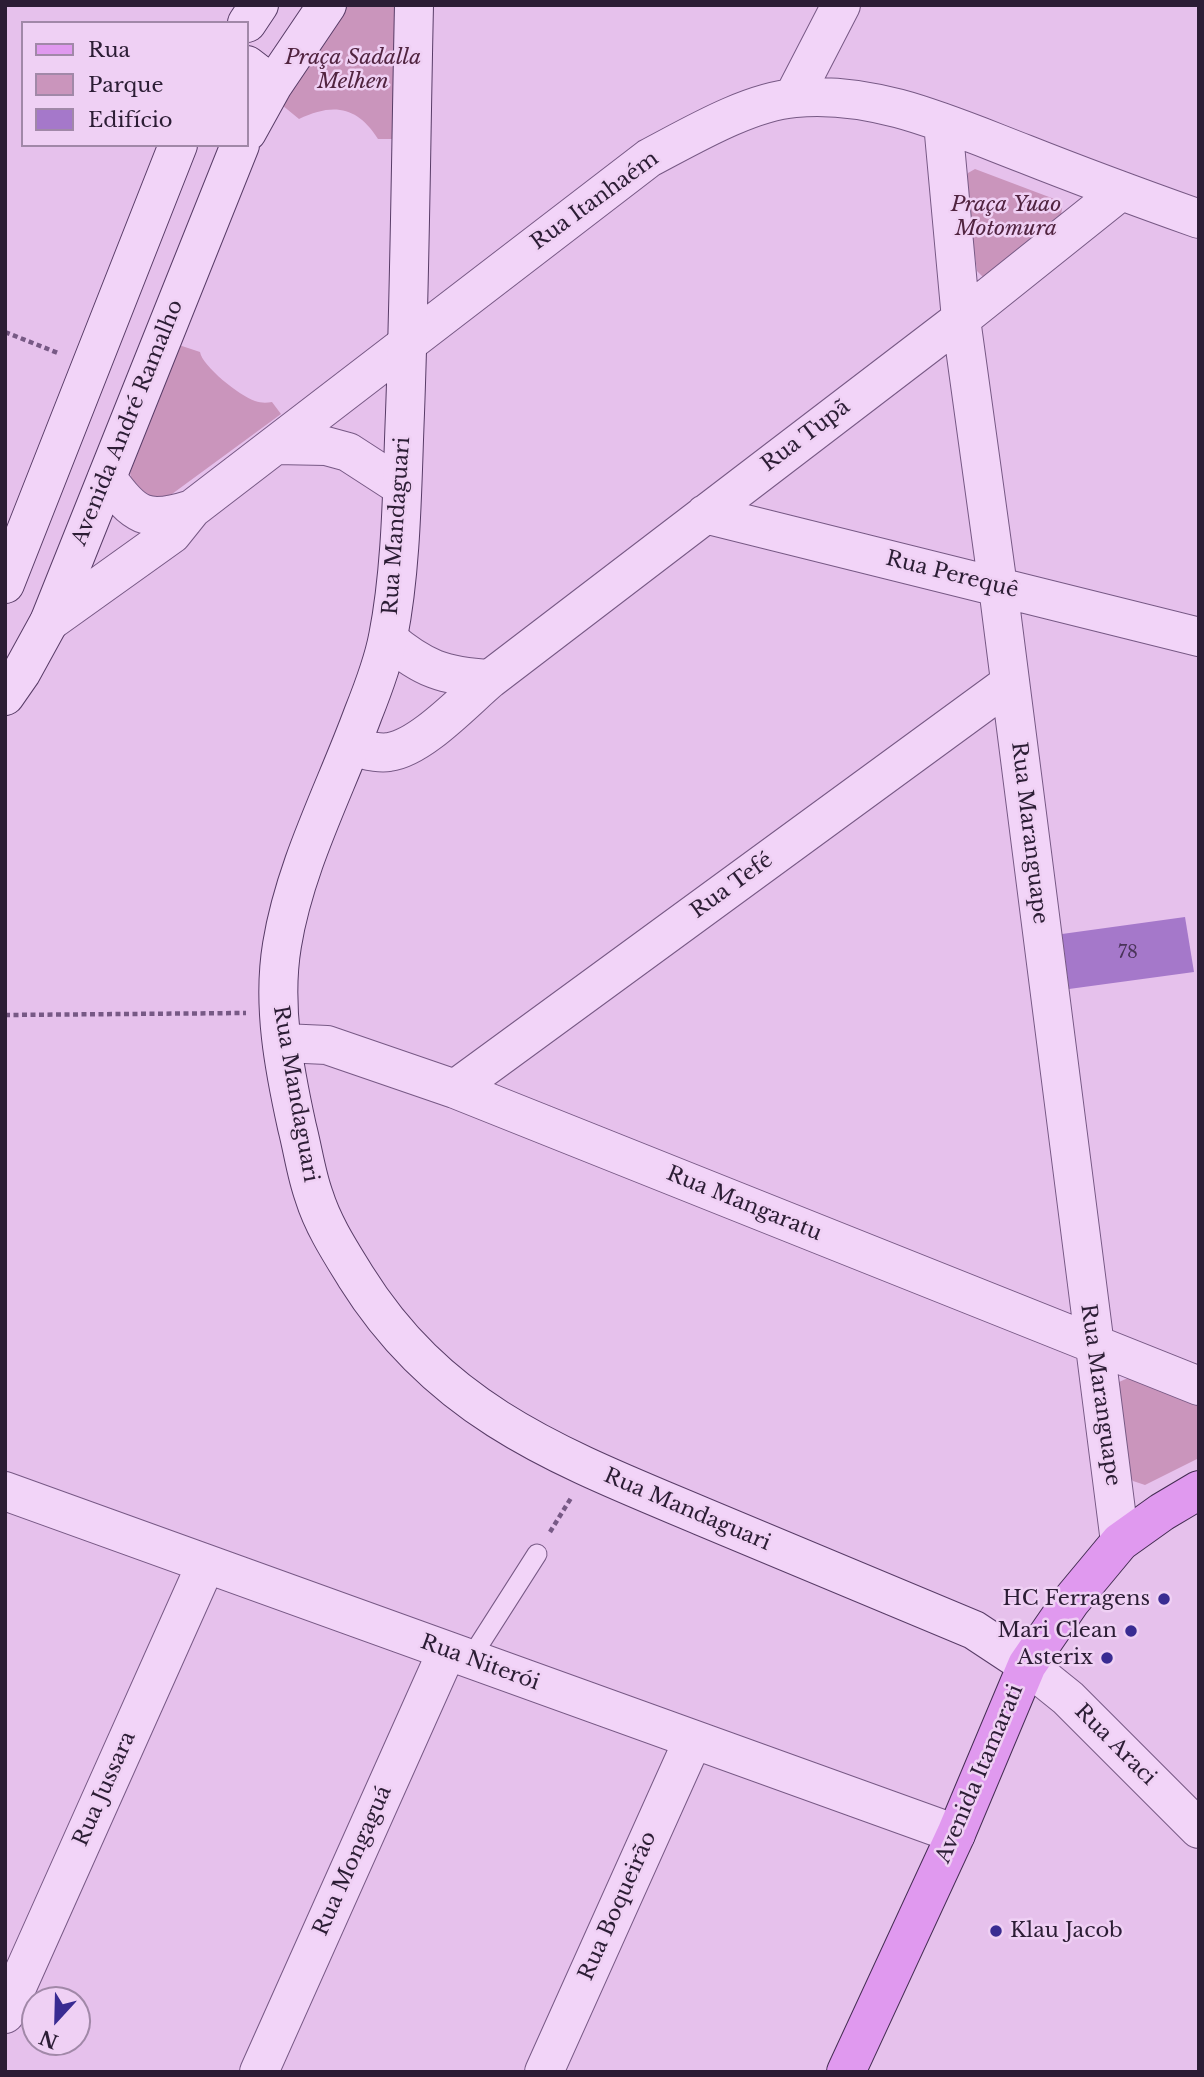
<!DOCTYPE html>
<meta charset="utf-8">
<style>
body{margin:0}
#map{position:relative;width:1204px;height:2077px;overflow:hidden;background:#e6c1ec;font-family:"Libre Baskerville",serif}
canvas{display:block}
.frame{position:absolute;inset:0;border:7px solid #2c1d35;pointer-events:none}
.legend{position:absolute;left:21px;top:21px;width:228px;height:126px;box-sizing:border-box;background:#efd0f4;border:2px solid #a188a8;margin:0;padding:9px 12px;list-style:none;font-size:21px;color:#2c1d35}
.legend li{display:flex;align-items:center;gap:14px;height:35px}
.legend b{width:35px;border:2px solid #a188a8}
.north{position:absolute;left:21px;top:1986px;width:70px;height:70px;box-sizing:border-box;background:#efd0f4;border:2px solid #a188a8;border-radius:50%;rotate:202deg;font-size:19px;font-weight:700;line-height:28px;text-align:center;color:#2c1d35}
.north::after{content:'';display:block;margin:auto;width:24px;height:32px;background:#392b92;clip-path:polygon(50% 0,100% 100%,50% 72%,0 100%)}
</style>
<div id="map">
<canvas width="1204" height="2077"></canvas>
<div class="frame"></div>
<ul class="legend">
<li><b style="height:9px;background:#e099ef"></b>Rua</li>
<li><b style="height:19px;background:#ca95bc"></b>Parque</li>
<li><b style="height:19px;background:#a578ca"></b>Edifício</li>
</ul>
<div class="north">N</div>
</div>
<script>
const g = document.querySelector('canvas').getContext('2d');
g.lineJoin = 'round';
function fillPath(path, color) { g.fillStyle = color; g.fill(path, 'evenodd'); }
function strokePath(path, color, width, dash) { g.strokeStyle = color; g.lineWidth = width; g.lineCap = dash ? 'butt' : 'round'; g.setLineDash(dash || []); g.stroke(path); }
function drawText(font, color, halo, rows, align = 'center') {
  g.font = font + ' "Libre Baskerville",serif'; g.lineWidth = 5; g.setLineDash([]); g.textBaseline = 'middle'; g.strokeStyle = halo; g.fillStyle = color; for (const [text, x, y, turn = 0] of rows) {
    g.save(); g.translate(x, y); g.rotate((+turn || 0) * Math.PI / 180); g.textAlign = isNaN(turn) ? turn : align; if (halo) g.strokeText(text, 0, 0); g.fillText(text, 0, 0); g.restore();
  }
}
fillPath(new Path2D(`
 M347,5H395L393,139H378C357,106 333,103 299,119L282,105Z
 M975,169L1057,200L1062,208L1061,216L983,277L977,271L965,182L968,173Z
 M179,345L200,352C202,366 240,396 255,401C261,403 266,403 272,402L281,414L172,494L165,497L149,499L132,481L130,473Z
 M1128,1378L1199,1403V1458L1145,1485L1133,1481L1129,1475L1119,1382Z`), '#ca95bc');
fillPath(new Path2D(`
 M1185,917L1194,972L1069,989L1062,934Z`), '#a578ca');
const lane = new Path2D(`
 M470,1659L537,1554`);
const street = new Path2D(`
 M793,98L841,5
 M943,123L961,319L998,587L1120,1542
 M276,445L326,446L348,452L402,487
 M107,478C135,516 145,524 192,509
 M705,514L1199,637
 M49,622L172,534L192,509L649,158C691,136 748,102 795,98C875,90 952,126 1025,154C1083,177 1140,198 1199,219
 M388,639C423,669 444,676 490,679
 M351,747C363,749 377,754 389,752C421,748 465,700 490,679L961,319L1121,191
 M283,1043L327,1045L455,1089L1199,1386
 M455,1089L1010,683
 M5,1491L956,1834
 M1027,1665L1068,1698L1199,1829
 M5,2014L206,1564
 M259,2072L447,1651
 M544,2072L693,1740`);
const secondary = new Path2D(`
 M414,5C411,141 410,277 405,413C402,485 402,566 388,637C383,663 373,689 363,714C335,790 295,865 282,945C272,1005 284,1068 297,1127C303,1150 306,1174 314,1196C323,1225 340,1251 356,1277C441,1413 561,1457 701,1516C792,1554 883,1592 974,1630L1027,1665
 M247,23L259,5
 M247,65L273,85
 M247,132L273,85L327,5
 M5,584L178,145
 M5,696L21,673L49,622L240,145`);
const primary = new Path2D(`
 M846,2072L956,1834L1027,1665L1071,1601L1120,1542L1162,1512L1199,1490`);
strokePath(lane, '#775985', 21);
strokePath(street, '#775985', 40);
strokePath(secondary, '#583c67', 40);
strokePath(primary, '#442d53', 40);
strokePath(new Path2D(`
 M5,332L58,353
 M5,1015L246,1013
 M550,1532L571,1498`), '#775985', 4.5, [5, 3.5]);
strokePath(lane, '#f2d4f8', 19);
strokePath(street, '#f2d4f8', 38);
strokePath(secondary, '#f2d4f8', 38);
strokePath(primary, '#e099ef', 38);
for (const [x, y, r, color] of [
 [1164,1599,7,"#392b92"],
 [1131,1631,7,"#392b92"],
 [1107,1658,7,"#392b92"],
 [996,1931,7,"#392b92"]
]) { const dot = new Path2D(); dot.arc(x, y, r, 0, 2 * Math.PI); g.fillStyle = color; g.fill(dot); strokePath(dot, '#efd0f4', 2.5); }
drawText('18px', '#4a345a', null, [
 ["78",1128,953]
]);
drawText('italic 21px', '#512440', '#efd0f4', [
 ["Praça Sadalla",353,58],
 ["Melhen",353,82],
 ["Praça Yuao",1006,205],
 ["Motomura",1006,229]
]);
drawText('21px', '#2c1d35', '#efd0f4', [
 ["Rua Itanhaém",595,201,-36],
 ["Avenida André Ramalho",128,423,-68],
 ["Rua Tupã",806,436,-37],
 ["Rua Mandaguari",397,526,-86],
 ["Rua Perequê",952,575,14],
 ["Rua Maranguape",1029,833,83],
 ["Rua Tefé",732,886,-36],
 ["Rua Mandaguari",295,1094,80],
 ["Rua Mangaratu",744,1204,22],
 ["Rua Maranguape",1100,1395,82],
 ["Rua Mandaguari",687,1510,23],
 ["Rua Niterói",480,1663,20],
 ["Rua Araci",1115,1745,45],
 ["Avenida Itamarati",980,1774,-67],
 ["Rua Jussara",105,1789,-66],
 ["Rua Mongaguá",353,1861,-66],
 ["Rua Boqueirão",618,1906,-66]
]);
drawText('21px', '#2c1d35', '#efd0f4', [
 ["HC Ferragens",1150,1599],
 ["Mari Clean",1117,1631],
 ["Asterix",1093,1658],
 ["Klau Jacob",1010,1931,"left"]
], 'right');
</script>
